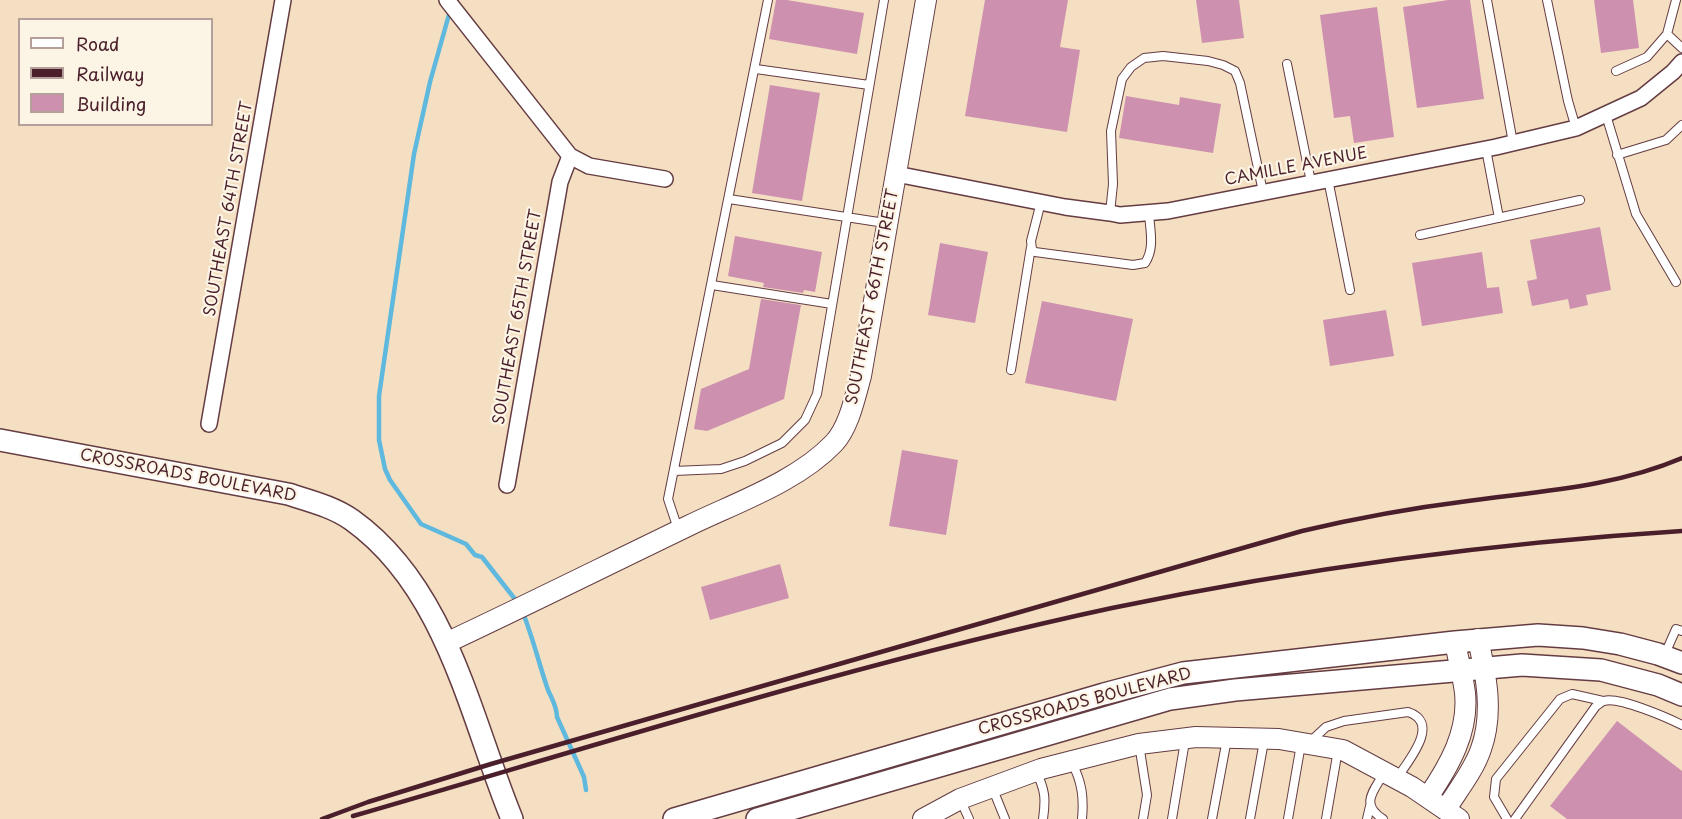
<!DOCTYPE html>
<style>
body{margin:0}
#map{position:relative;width:1682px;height:819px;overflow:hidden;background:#f4dfc2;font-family:"Playpen Sans",sans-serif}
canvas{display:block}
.legend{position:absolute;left:18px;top:18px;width:195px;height:108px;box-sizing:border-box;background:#fcf5e5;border:2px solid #b59f9b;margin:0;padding:8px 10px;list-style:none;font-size:18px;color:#4a1f2b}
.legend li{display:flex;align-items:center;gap:12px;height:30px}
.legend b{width:30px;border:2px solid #b59f9b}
</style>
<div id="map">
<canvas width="1682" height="819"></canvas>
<ul class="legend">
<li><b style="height:8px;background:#fff"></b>Road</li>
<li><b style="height:8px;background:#4a1f2b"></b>Railway</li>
<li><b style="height:16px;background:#ce90af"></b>Building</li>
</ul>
</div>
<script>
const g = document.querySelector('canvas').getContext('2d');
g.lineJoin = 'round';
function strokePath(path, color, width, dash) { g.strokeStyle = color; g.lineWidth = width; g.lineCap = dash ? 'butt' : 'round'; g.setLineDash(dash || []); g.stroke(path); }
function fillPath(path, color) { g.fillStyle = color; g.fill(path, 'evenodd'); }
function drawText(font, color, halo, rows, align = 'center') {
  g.font = font + ' "Playpen Sans",sans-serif'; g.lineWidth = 4.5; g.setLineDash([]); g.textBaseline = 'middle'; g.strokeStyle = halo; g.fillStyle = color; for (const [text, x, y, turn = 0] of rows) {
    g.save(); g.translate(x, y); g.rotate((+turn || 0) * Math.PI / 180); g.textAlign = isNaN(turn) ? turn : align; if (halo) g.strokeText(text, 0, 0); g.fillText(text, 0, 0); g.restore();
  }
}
strokePath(new Path2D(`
 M450,11L430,82L414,154L379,396V440L385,469L390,480L421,524L466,544L475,555L482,557L518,603
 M523,613C533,638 539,664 548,690C552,699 557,707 557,717L584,777L586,790`), '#5fb8dd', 4.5);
fillPath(new Path2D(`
 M776,0H787L864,13L857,54L769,39Z
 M985,0H1068L1060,47L1080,50L1067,132L965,116Z
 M1196,0H1239L1244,38L1202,43Z
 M1448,0H1470L1484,99L1417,108L1403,7Z
 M1594,0H1633L1639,48L1601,53Z
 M1377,7L1394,137L1354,143L1350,116L1334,118L1320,15Z
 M770,85L820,93L802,201L752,193Z
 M1126,96L1179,105L1180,97L1221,104L1213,153L1119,138Z
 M1600,227L1611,290L1586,295L1588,305L1570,309L1568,299L1532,306L1527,281L1537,279L1530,240Z
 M735,236L822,252L815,292L804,290L803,293L763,287L764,283L728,276Z
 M940,243L988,252L975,323L928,315Z
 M1482,252L1487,288L1499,287L1503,313L1422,326L1412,263Z
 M761,299L801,305L784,399L707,431L694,429L701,389L749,369Z
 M1042,301L1133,319L1116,401L1025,383Z
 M1386,310L1394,356L1330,366L1323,320Z
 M902,450L958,460L946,535L889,526Z
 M780,564L789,598L710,620L701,587Z
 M1617,721L1682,771V819H1567L1550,806Z`), '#ce90af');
const service = new Path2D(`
 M1487,0L1513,143
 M1547,0L1568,101L1576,128
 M1667,34L1676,0
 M1287,64L1311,182
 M756,69L869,85
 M1616,71L1647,57L1667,34L1682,48
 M1606,115L1636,214L1676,282
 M1486,149L1499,218
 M1617,155L1666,140L1682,125
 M1328,179L1350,290
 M729,199L885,223
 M1041,202L1031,241L1032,249L1035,252L1133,265L1145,263C1155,248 1150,231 1149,213
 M1110,213L1113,184L1111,131L1122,79L1131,67L1144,58L1163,56L1208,61L1223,65L1235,71L1240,83L1263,192
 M1420,235L1580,200
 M712,285L832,304
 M1011,370L1031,247
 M674,471L721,469L745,461L782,443L805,420L817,394L884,0
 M678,529L668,499L768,0
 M1665,654L1676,629L1682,631
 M1311,741L1326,727L1344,721L1408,712C1441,723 1409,760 1397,778
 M1139,744L1147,795L1143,819
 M1072,763C1082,782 1084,798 1082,819
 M1036,771C1045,790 1046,798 1043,819
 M992,787L1005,819
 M960,799L969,819
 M1172,819L1185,741
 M1212,819L1227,739
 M1250,819L1264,741
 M1288,819L1301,744
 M1326,819L1338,750
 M1367,819L1370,806
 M1383,819C1360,804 1373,792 1384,773
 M1507,819L1494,797L1496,779L1560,699L1572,694L1603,701
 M1515,819L1596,706C1598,705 1602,701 1604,701C1618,696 1668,718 1682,725`);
const minor = new Path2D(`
 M447,0L570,156L589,166L665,179
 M896,174L1065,207L1110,213L1120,215L1168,211L1496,147L1576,128L1641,98L1673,72L1682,62
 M209,424L283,0
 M507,485L560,182L570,156`);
const tertiary = new Path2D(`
 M446,643C527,605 607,565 688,526C735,503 797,482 834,443C849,427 855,397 861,376L926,0
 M1428,797C1449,766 1469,732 1465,693C1463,676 1458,659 1455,642
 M1446,809C1458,790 1474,770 1481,749C1494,713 1486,675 1478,639
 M923,819L960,799L1041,769L1139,744L1196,737L1279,739L1343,750L1412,787L1459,819`);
const secondary = new Path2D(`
 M0,440L288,494C310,501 334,507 352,520C447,588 470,717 512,819
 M674,819L1104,694L1183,673L1455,642L1538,635L1583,638L1620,644L1658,654L1682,663
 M757,819L1170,699L1235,690L1522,665L1601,670L1658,685L1682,695`);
strokePath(service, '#643c42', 10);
strokePath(minor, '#643c42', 18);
strokePath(tertiary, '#643c42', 22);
strokePath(secondary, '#643c42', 24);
strokePath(service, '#fff', 8);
strokePath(minor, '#fff', 15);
strokePath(tertiary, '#fff', 20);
strokePath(secondary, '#fff', 21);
strokePath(new Path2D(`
 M353,816C605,743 856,663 1112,608C1300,569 1491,543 1682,531
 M322,819L368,802L491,764L1302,531C1357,518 1412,508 1468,501C1541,491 1614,487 1682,458`), '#4a1f2b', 4.5);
drawText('16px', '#4a1f2b', '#fcf5e5', [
 ["CAMILLE AVENUE",1296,167,-11],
 ["SOUTHEAST 64TH STREET",229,209,-80],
 ["SOUTHEAST 66TH STREET",873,297,-79],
 ["SOUTHEAST 65TH STREET",518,317,-80],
 ["CROSSROADS BOULEVARD",188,476,11],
 ["CROSSROADS BOULEVARD",1085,702,-15]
]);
</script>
